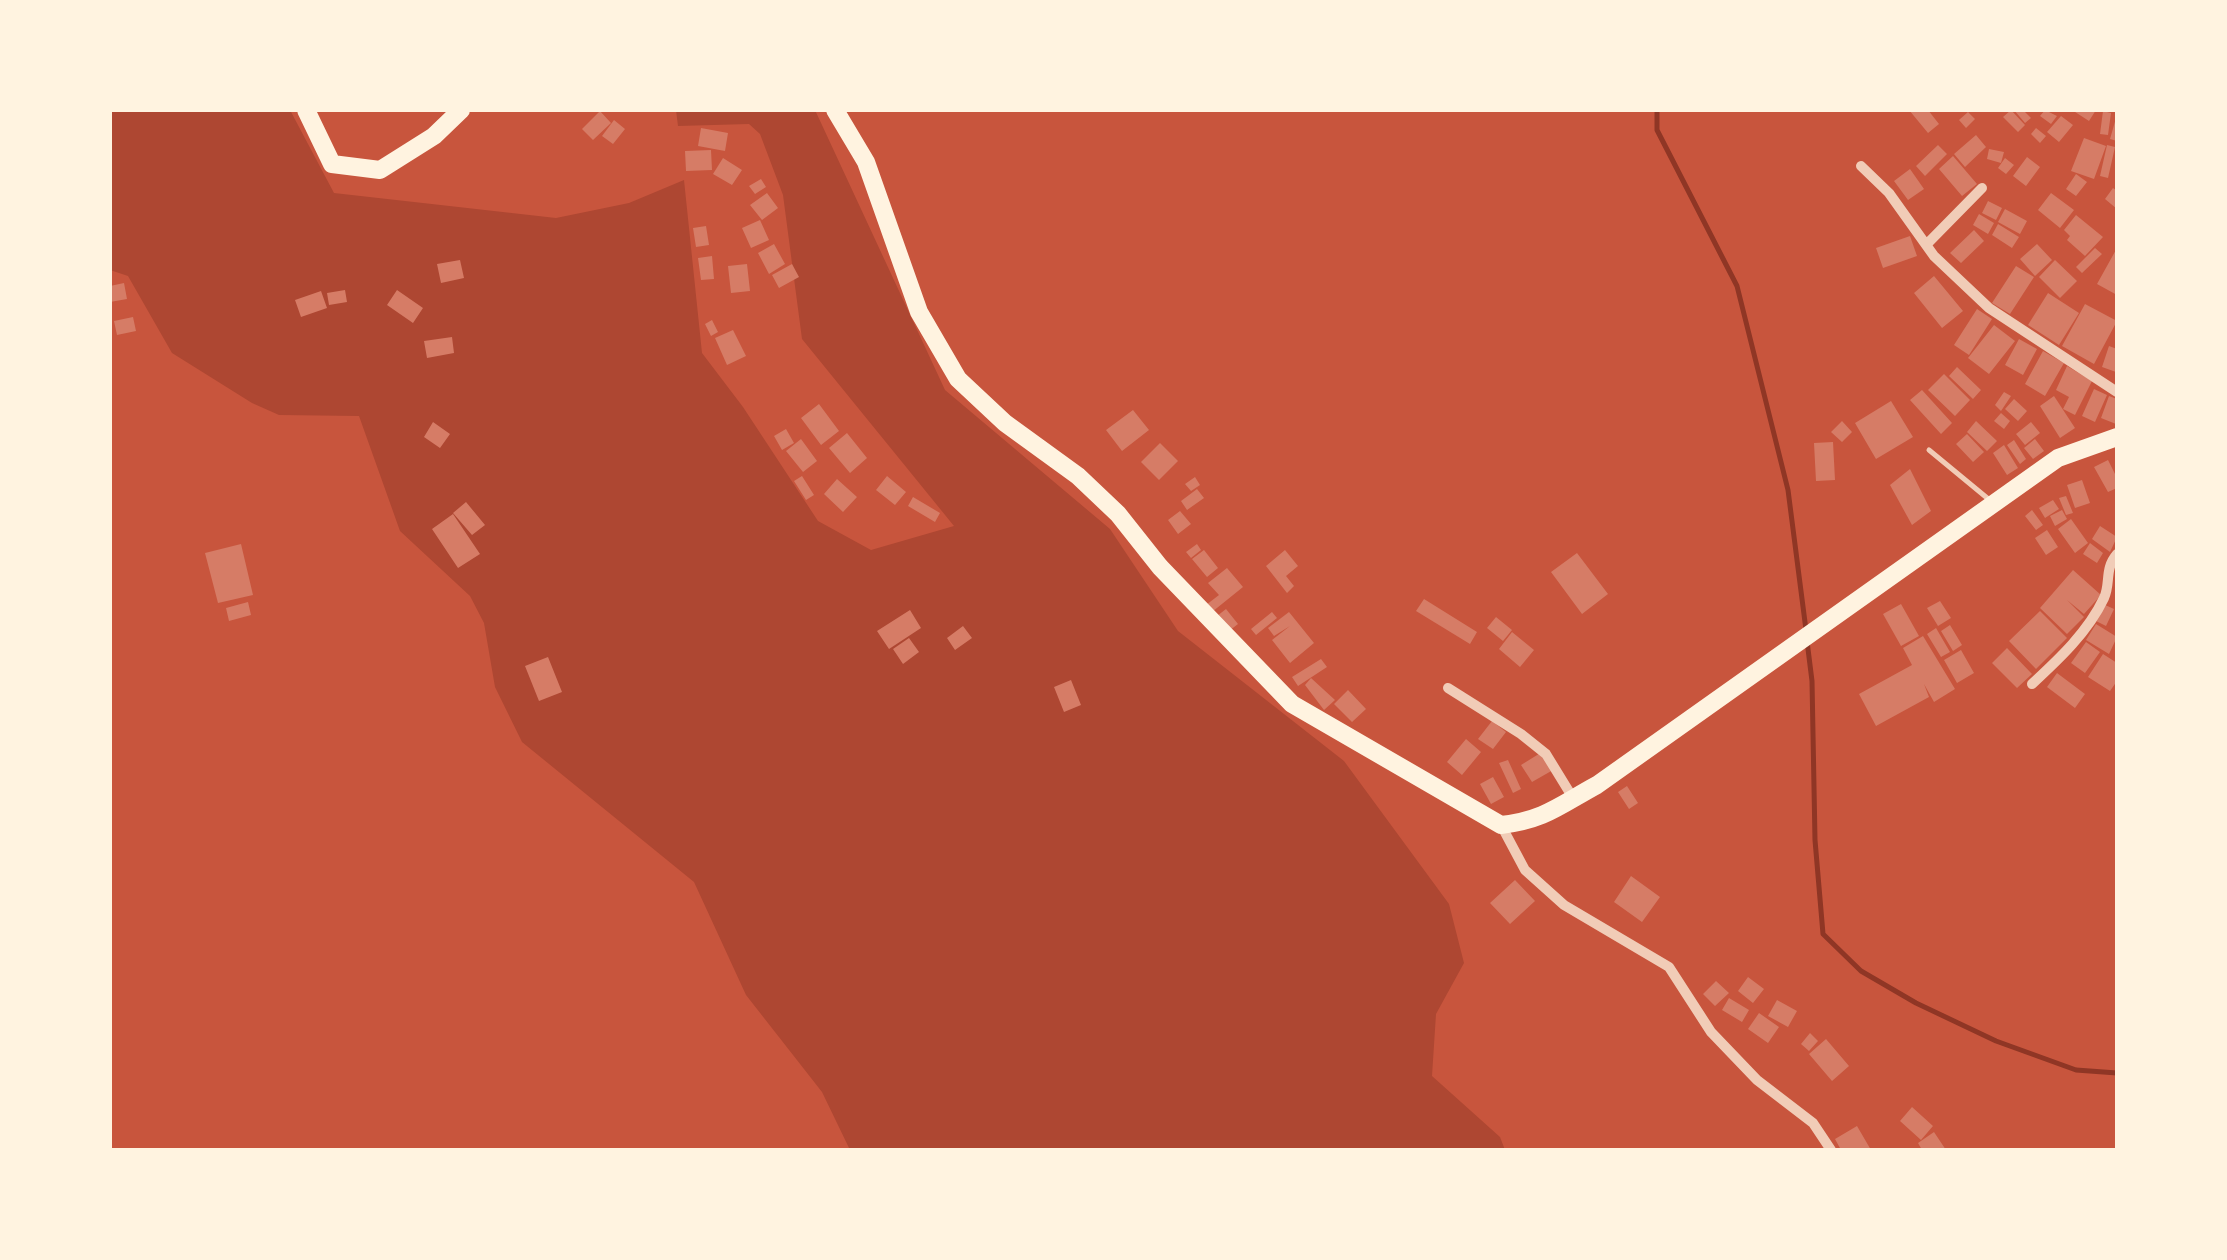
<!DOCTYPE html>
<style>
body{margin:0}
#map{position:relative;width:2227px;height:1260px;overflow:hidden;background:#c8553d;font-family:"Nunito Sans",sans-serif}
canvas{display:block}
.frame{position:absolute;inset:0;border:112px solid #fff3e0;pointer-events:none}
</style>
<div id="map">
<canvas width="2227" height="1260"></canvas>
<div class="frame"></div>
</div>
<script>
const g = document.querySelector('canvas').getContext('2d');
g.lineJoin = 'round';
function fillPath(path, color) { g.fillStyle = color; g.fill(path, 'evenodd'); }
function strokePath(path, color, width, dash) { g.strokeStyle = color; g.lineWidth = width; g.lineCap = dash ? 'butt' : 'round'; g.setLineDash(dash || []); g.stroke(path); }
fillPath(new Path2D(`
 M110,110H290L334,193L556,218L629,203L684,180L702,353L743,407L818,521L871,550L954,526L802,339L783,195L760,134L749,124L678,126L676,110H815L945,390L1110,529L1178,631L1344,761L1449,904L1464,963L1436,1014L1432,1076L1500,1137L1505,1150H850L822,1092L746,995L694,882L522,742L495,687L484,623L470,596L400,531L359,416L279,415L252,403L172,353L128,276L110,270Z`), '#ae4732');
strokePath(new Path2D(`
 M1657,110V130L1737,286L1788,490L1806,630
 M1807,641L1812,681L1815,840L1823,934L1861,971L1916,1003L1996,1041L2076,1070L2117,1073`), '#8f3625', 5);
fillPath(new Path2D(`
 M1909,110H1928L1939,124L1928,133Z
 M2011,110L2025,125L2018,132L2003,117Z
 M2014,110H2023L2031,118L2025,123Z
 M2045,110L2057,116L2051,124L2040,116Z
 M2072,110H2096L2089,121Z
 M600,111L611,123L593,140L582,129Z
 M2103,111L2111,113L2108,135L2100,134Z
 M1968,112L1975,119L1966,128L1959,120Z
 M2061,116L2073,125L2059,142L2047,132Z
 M2116,118H2117V141L2110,139Z
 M614,120L625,129L613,144L602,136Z
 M701,128L728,133L725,151L698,146Z
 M2036,128L2046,136L2040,143L2031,134Z
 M1976,135L1986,147L1965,167L1954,154Z
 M2084,138L2106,146L2094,179L2071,171Z
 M1938,145L1947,154L1925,176L1916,166Z
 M2107,145L2115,147L2108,178L2100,176Z
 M1989,149L2004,152L2001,163L1987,159Z
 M711,150L712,170L686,171L685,151Z
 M1953,156L1977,184L1962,196L1939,169Z
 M2027,157L2040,167L2026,186L2013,176Z
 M723,158L742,170L732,185L713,174Z
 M2005,158L2014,165L2006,174L1998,168Z
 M1910,169L1924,189L1908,200L1894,181Z
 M2076,174L2087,182L2076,196L2066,189Z
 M761,179L766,187L755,194L749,186Z
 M2113,188L2117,191V209L2105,199Z
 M767,193L778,208L762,220L750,205Z
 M2051,193L2074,210L2060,228L2038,210Z
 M1988,201L2002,208L1996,220L1982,213Z
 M2005,209L2027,221L2020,234L1998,222Z
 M1979,214L1994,223L1988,234L1973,225Z
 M2076,215L2103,237L2085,256L2067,240L2070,236L2064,230Z
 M760,220L769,240L751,248L742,228Z
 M1998,224L2019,237L2012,248L1992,235Z
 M706,226L709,245L696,247L693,228Z
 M1974,230L1984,241L1961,263L1950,253Z
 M1910,236L1917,256L1883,268L1876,248Z
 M774,244L785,264L769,274L758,253Z
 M2037,244L2052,260L2035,276L2020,259Z
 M2095,248L2102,254L2082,273L2076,267Z
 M2117,248V295L2097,284Z
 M712,256L714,279L701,280L698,258Z
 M460,260L464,278L441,283L437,264Z
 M2055,260L2077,281L2060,298L2039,277Z
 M747,264L750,291L731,293L728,266Z
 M792,264L799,277L779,288L772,275Z
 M2016,266L2034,277L2010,314L1992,303Z
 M1934,276L1963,311L1942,328L1914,293Z
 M124,283L127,299L110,302V286Z
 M345,290L347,302L329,305L327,293Z
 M397,290L423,308L413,323L387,305Z
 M321,291L327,308L301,317L295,300Z
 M2048,293L2079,313L2059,345L2028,325Z
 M2085,304L2117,321L2094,364L2062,346Z
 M1977,309L1992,319L1969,355L1954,345Z
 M133,317L136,331L117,335L114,321Z
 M712,320L718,332L711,336L705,324Z
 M1994,325L2015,341L1989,374L1968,358Z
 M733,330L746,356L727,365L715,338Z
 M452,337L454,353L427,358L424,341Z
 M2019,339L2037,349L2023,375L2005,365Z
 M2109,346L2117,349L2116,372L2102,367Z
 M2043,351L2064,363L2045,396L2025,384Z
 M2067,366L2092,381L2075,415L2063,409L2069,397L2056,390Z
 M1957,367L1981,390L1973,399L1949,376Z
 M1944,374L1970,400L1955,416L1928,390Z
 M2094,389L2107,395L2095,422L2082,416Z
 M1922,390L1952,423L1941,434L1910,400Z
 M2004,392L2011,396L2001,411L1995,405Z
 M2054,396L2075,428L2060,438L2040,406Z
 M2109,396L2117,399L2116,424L2101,418Z
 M2014,399L2027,411L2018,421L2005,409Z
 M1891,401L1913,437L1876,459L1855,423Z
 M819,404L839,431L821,445L801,418Z
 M1133,410L1149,430L1122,451L1106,430Z
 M2001,413L2010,421L2004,429L1994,421Z
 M1842,421L1852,432L1842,442L1831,432Z
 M1976,421L1997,441L1987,451L1967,432Z
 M433,422L450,434L440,448L424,437Z
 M2031,422L2040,433L2025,445L2016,434Z
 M786,429L794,443L782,450L774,436Z
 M847,433L867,458L850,473L829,448Z
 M1967,434L1984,452L1973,462L1956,444Z
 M801,439L817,461L803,472L786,451Z
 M2035,439L2044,451L2033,459L2024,448Z
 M2014,440L2026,459L2020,464L2007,445Z
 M1833,442L1835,480L1816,481L1814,443Z
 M1160,443L1178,461L1159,480L1141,462Z
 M2004,445L2018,468L2007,475L1993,453Z
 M2108,460L2117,478V488L2108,492L2094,467Z
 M1910,469L1931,511L1912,525L1890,485Z
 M802,476L814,495L806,500L794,481Z
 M887,476L906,492L895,505L876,490Z
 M1195,477L1200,485L1191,491L1185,484Z
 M837,479L857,497L843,512L824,494Z
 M2082,480L2090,503L2075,508L2067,485Z
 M1197,489L1204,498L1187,510L1181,501Z
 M2066,496L2073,513L2066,515L2059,498Z
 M913,497L940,513L935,522L908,506Z
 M2053,500L2059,509L2045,518L2039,508Z
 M466,502L485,525L472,535L453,513Z
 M2032,510L2043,525L2036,530L2025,516Z
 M2062,510L2067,519L2055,526L2050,516Z
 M1180,511L1191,524L1178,534L1168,520Z
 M453,514L480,554L458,568L432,529Z
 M2071,519L2088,543L2075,553L2058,529Z
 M2100,526L2117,537L2110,552L2092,539Z
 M2047,530L2058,547L2046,555L2035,538Z
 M2090,543L2103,553L2097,563L2083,554Z
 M241,544L253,595L218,603L205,553Z
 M1197,544L1201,550L1191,558L1186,552Z
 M1204,550L1218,568L1207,577L1192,559Z
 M1285,550L1298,566L1286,576L1294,586L1287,593L1266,566Z
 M1577,553L1608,594L1582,614L1551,572Z
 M1227,568L1243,587L1212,612L1206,605L1219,595L1208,583Z
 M2073,570L2101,595L2084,614L2067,600L2084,617L2067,634L2040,608Z
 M1424,599L1477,632L1470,644L1416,611Z
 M1940,601L1951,618L1938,626L1927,608Z
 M248,602L251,615L229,621L226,608Z
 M1901,604L1919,636L1901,646L1883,614Z
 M2103,604L2114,609L2106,626L2096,621Z
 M1226,609L1238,624L1229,631L1217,616Z
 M910,610L921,628L889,649L877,631Z
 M2040,611L2067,638L2036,669L2009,641Z
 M1272,612L1277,618L1256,635L1251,629Z
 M1289,612L1314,643L1290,663L1272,640L1290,626L1274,636L1268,628Z
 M1496,617L1512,630L1503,641L1487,628Z
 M2096,624L2117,637L2109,654L2086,640Z
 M1950,625L1962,645L1953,651L1941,631Z
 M963,626L972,638L955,650L947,638Z
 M1936,628L1950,652L1941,657L1927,634Z
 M1512,632L1534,650L1520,667L1499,649Z
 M1923,636L1955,689L1934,702L1924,684L1929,697L1876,726L1859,694L1912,665L1903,648Z
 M909,638L919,652L903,664L893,649Z
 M2086,642L2100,652L2085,673L2071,663Z
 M2007,648L2032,674L2017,688L1992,663Z
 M1961,650L1974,673L1957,683L1944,660Z
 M2103,654L2117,663V681L2110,691L2088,677Z
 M548,657L562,692L539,701L525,666Z
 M1321,659L1327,667L1298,686L1292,677Z
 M2057,673L2085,694L2075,708L2047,687Z
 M1311,678L1335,700L1324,710L1305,685Z
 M1071,680L1081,705L1064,712L1054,687Z
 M1348,690L1366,709L1352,722L1334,704Z
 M1492,721L1506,732L1493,749L1478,739Z
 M1466,739L1481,752L1462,775L1447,762Z
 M1542,752L1553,770L1532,782L1521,765Z
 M1508,760L1521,789L1513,793L1499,763Z
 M1493,777L1504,797L1491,804L1480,784Z
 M1627,786L1638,803L1629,809L1618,792Z
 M1631,876L1660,897L1642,922L1614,902Z
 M1515,880L1535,901L1510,924L1490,903Z
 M1748,977L1764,989L1753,1003L1738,991Z
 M1716,981L1729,993L1715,1006L1703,994Z
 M1729,998L1749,1010L1742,1022L1722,1010Z
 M1777,1000L1797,1011L1788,1027L1768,1016Z
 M1759,1013L1779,1027L1768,1043L1748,1029Z
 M1810,1033L1818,1041L1809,1051L1801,1044Z
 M1826,1039L1849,1066L1832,1081L1809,1054Z
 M1912,1107L1933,1126L1921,1140L1900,1121Z
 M1857,1126L1871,1150H1841L1835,1139Z
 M1934,1132L1946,1150H1922L1918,1143Z`), '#d67c66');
strokePath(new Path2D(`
 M1929,450L1992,502`), '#f1ccb7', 5);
strokePath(new Path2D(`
 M1861,166L1889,193L1934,256L1989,308L2117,392
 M1926,245L1982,188
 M2032,684C2059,659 2088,632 2104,598C2111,583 2104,569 2117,554
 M1448,688L1521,734L1546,754L1573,798
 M1501,825L1525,870L1564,905L1669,967L1711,1032L1757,1080L1813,1123L1831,1150`), '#f1ccb7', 10);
strokePath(new Path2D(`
 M306,110L332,164L380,170L434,136L461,110
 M835,110L866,162L919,312L958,379L1005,423L1078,476L1118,514L1160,567L1292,704L1501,825C1545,820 1560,805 1597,785L2058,458L2117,437`), '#fff3e0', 18);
</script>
